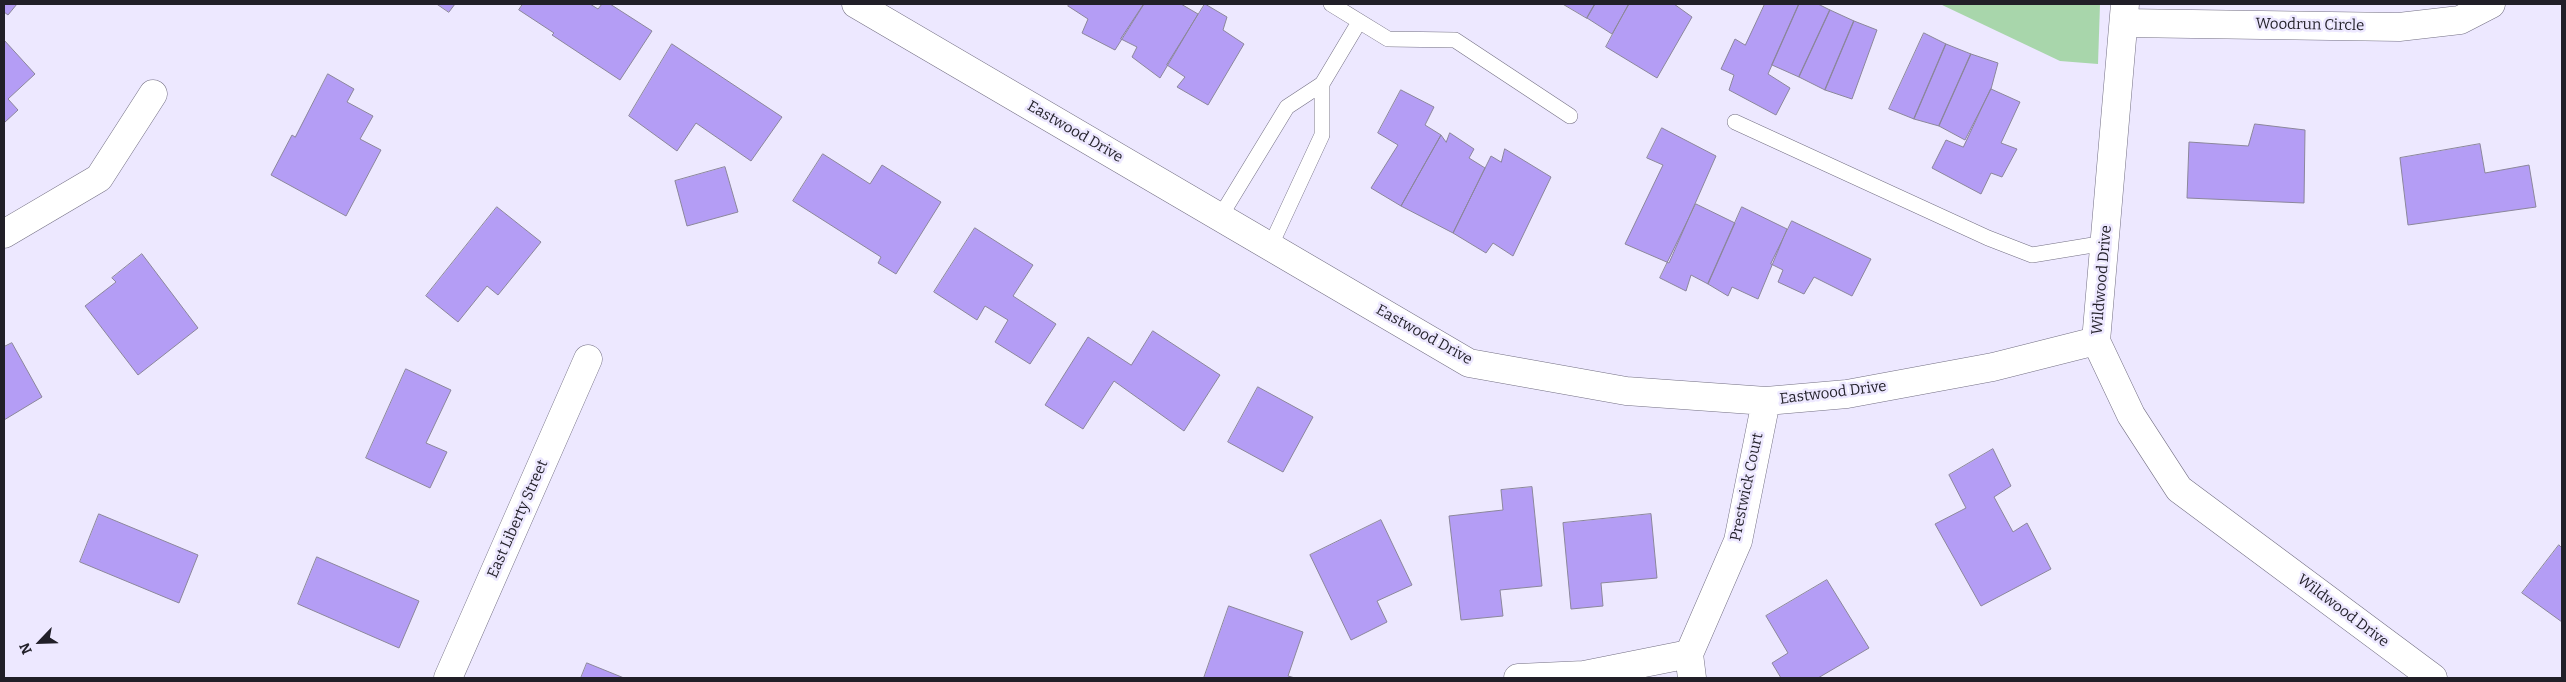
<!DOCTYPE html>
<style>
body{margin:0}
#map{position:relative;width:2566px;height:682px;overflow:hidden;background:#ede8ff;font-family:Bitter,serif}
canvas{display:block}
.frame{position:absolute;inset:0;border:5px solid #211f28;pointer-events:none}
.north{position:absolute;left:15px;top:617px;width:50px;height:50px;-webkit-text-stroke:4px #ede8ff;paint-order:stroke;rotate:246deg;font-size:14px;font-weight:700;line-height:20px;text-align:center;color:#211f28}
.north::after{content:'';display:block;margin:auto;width:18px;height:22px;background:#211f28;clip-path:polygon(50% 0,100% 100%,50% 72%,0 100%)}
</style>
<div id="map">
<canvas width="2566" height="682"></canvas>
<div class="frame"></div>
<div class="north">N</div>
</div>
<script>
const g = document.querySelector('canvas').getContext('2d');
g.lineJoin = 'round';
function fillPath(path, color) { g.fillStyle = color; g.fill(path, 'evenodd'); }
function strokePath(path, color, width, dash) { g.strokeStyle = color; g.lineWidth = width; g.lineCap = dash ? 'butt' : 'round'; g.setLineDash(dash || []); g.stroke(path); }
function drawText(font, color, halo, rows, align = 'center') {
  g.font = font + ' Bitter,serif'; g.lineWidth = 5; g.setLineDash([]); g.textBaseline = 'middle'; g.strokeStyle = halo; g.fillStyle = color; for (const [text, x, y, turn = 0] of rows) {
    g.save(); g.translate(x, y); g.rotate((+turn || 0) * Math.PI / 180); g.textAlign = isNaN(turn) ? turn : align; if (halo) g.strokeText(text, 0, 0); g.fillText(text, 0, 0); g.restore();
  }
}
fillPath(new Path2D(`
 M1940,4H2100L2098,64L2060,61Z`), '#a8d6ab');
const building = new Path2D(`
 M4,4H17L8,15L4,12Z
 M437,4H455L449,12Z
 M523,4H590L598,9L602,4H610L652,31L620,80L552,35L554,33L519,10Z
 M1070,4H1144L1115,50L1082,33L1088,19L1068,6Z
 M1144,4H1181L1198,14L1160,78L1132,57L1137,47L1121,39Z
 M1205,4L1227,17L1223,30L1244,44L1208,105L1177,87L1185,77L1167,65Z
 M1563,4H1595L1587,18Z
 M1595,4H1629L1612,34L1587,18Z
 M1629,4H1674L1692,17L1657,78L1606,47Z
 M1765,4H1799L1768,74L1790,88L1776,115L1729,90L1734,75L1721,69L1735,39L1745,45Z
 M1799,4H1818L1830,10L1799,77L1772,65Z
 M1830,10L1854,21L1825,90L1799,77Z
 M1854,21L1877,30L1852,99L1825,90Z
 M1924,33L1946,44L1914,119L1889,109Z
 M4,40L35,74L8,99L18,110L4,123Z
 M672,44L782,117L751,161L696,123L677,151L629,116Z
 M1946,44L1971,54L1939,126L1914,119Z
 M1971,54L1998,63L1991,89L1965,140L1939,126Z
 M328,74L354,89L347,102L373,116L360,139L381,150L346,216L271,175L292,135L295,137Z
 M1991,89L2020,102L2001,143L2017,149L2002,177L1991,173L1981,194L1932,168L1946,140L1963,147Z
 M1401,90L1434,107L1425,125L1441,135L1401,206L1371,188L1398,145L1378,133Z
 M2255,124L2305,130L2304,203L2187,198L2189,142L2248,146Z
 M1662,128L1716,156L1669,263L1625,244L1663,165L1647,158Z
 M1450,133L1474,149L1469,158L1485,168L1453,233L1401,206L1441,135L1446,142Z
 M2480,144L2485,173L2529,165L2536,207L2408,225L2400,158Z
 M1505,149L1551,177L1513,256L1493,243L1486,253L1453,233L1491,156L1501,162Z
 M823,154L870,184L882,165L941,202L896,274L878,263L881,257L793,201Z
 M725,167L738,212L687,226L675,181Z
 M1696,204L1735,223L1708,284L1691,275L1686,291L1660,278Z
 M497,207L541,242L498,295L487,286L458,322L426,296Z
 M1742,207L1787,229L1758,299L1732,287L1728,296L1708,284Z
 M1792,221L1871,259L1852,296L1814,277L1804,294L1778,282L1783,270L1771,264Z
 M975,228L1033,265L1013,296L1056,324L1030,364L995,342L1008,320L985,306L977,320L934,292Z
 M142,254L198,328L138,375L85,306L116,282L112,278Z
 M1153,331L1220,375L1184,431L1114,381L1083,429L1045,405L1088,337L1131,365Z
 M12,343L42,397L4,420V347Z
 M406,369L451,390L426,443L447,452L430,488L366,458Z
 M1258,387L1313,417L1283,472L1228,442Z
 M1993,449L2011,486L1994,497L2013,532L2027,523L2051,569L1981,606L1935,524L1966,508L1949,475Z
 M1532,487L1542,586L1500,590L1503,616L1461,620L1449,516L1503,510L1501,490Z
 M99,514L198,555L179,603L80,562Z
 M1651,514L1657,578L1601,583L1603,606L1571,609L1563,523Z
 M1381,520L1412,585L1377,601L1387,622L1351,640L1310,555Z
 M2559,545L2562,548V622L2522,593Z
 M317,557L419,601L399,648L298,604Z
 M1827,580L1869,648L1818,678H1781L1772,663L1788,653L1766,616Z
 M1229,606L1303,632L1288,676L1295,678H1204Z
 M587,663L624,678H581Z`);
fillPath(building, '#b49df5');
strokePath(building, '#8b869b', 1);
const service = new Path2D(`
 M1331,4L1388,39L1455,40L1570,116
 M1735,122L1988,238L2032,255L2105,243
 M1220,217L1287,107L1322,84L1359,22
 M1270,247L1322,135V84`);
const minor = new Path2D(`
 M856,4L1469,363L1626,391L1766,401L1847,394L1993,367L2096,341
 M2125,4L2096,341L2131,415L2179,489L2433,678
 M2124,23L2399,27L2460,20L2491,4
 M4,234L99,178L153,94
 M1689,654L1738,541L1766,401
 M448,678L588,359
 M1518,678L1584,675L1689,654L1692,678`);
strokePath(service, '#736f83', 16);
strokePath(minor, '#736f83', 29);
strokePath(service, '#fff', 15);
strokePath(minor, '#fff', 28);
drawText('15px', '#211f28', '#ede8ff', [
 ["Woodrun Circle",2310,25,1],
 ["Eastwood Drive",1075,132,30],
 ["Wildwood Drive",2102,280,-85],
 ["Eastwood Drive",1424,335,29],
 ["Eastwood Drive",1833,393,-7],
 ["Prestwick Court",1747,487,-78],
 ["East Liberty Street",518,519,-66],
 ["Wildwood Drive",2343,611,37]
]);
</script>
